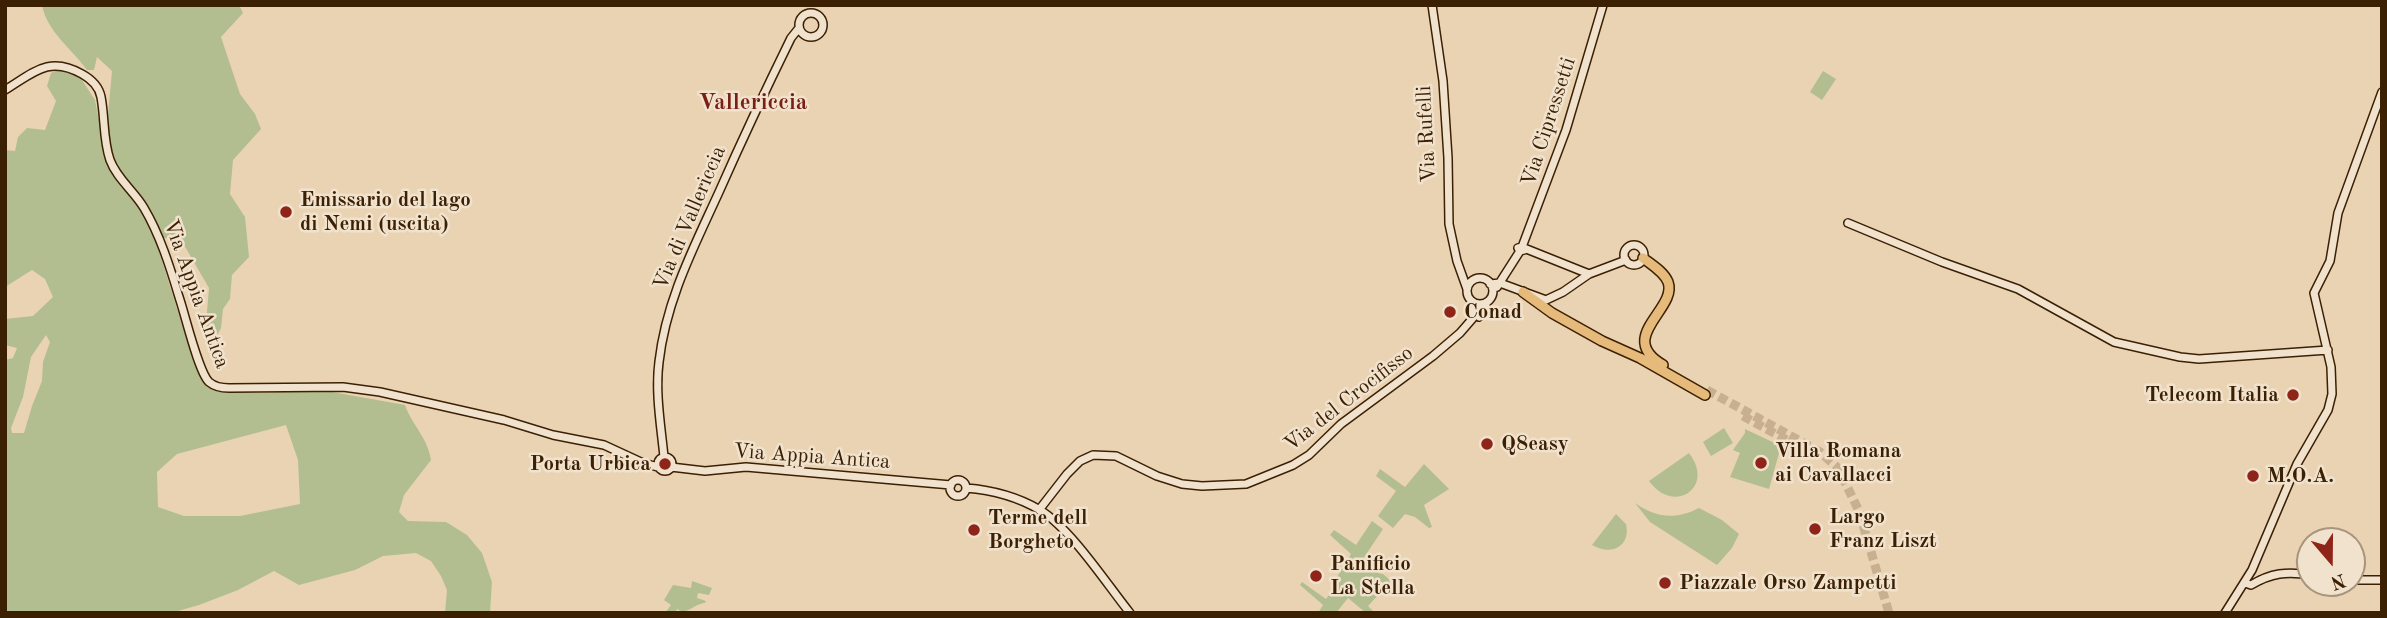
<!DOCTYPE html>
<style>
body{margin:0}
#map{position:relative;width:2387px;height:618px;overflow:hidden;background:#ead3b3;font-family:"Old Standard TT",serif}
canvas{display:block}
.frame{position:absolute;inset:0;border:7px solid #3c2004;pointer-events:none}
.north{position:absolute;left:2296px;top:527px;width:70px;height:70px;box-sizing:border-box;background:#f1e2ce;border:2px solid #a9947d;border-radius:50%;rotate:160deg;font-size:19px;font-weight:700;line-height:28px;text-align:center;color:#3c2004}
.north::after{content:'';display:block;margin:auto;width:24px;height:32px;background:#8f2418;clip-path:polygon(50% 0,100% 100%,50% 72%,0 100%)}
</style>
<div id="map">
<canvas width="2387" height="618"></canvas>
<div class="frame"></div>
<div class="north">N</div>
</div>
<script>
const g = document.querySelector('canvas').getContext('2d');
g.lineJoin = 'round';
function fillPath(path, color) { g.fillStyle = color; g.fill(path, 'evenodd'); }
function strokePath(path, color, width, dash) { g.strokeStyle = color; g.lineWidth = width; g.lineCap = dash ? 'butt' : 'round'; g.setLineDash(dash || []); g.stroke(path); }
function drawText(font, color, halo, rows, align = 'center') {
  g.font = font + ' "Old Standard TT",serif'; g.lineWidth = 5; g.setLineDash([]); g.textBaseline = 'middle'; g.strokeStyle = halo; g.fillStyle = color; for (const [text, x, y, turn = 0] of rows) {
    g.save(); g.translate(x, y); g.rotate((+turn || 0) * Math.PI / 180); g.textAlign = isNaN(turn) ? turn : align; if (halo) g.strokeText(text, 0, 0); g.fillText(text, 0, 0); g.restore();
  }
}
fillPath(new Path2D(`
 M42,5H239L243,13L221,37L240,94L255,114L261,129L233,160L230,194L245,217L249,257L232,275L230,299L223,309L221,328L213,343L205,335L209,288L180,238H164L144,199L122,175L114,162L107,125L112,71L97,57L94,70H87C72,49 47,32 42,5Z
 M62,68L80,77L95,100L104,147L114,177L136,200L154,235L194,363L204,382L216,390L260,393L321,390L405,405C412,425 428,438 431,460L404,495L399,512L408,521L446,522L467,535L482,553L492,582L490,613H445L447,590L441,576L431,561L416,553L383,556L355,570L299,585L274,571L238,590L199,605L171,613H5V360L13,358L17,348L5,345V319L33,316L53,297L45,279L32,270L5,287V150L15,151L18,137L27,128L45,130L56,101L47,86L51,73ZM46,335L50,342L43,362L42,381L32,406L24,433H12L11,428L23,397L31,357ZM286,425L298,460L300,504L240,516H184L158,507L157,472L177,454Z
 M1823,71L1836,79L1822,100L1810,92Z
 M1724,428L1733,443L1711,456L1703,442Z
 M1745,429L1781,446L1769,489L1730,477L1740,453L1733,450L1745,433Z
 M1689,453C1716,488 1673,515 1649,481Z
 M1424,464L1449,489L1424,505L1432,527L1429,528L1415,517L1405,514L1393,528L1378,516L1396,491L1376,476L1380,469L1405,487Z
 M1635,503C1656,518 1676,520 1699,508L1722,520L1739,534L1732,548L1717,565L1650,522Z
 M1616,514L1626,524C1631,547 1611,556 1592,545Z
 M1372,521L1383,529L1363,559L1378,573L1383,574L1391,581L1368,606L1375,613H1366L1348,598L1336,613H1318L1323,605L1300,585L1302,582L1326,599L1340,580L1337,577L1351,554L1330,535L1334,530L1356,545Z
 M692,581L712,588L709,595L698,593L697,598L706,601L705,603C698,603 691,610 683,612L677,609L675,613H665L671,605L664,600L673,585L691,588Z`), '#b2be90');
strokePath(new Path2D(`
 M1707,390L1820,452L1838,468L1859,511L1889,613
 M1743,416L1801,448`), '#c7af90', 9, [9, 4.5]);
const secondary = new Path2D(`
 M1432,5L1443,81L1448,158L1449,224L1457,261L1467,289
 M799 25a12 12 0 1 1 24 0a12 12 0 1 1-24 0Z
 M5,90C33,73 49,55 82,74C91,79 99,86 101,97C105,118 103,140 110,160C117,179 134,191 144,208C160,235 170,267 179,297C185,314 198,371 209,382C215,387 222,388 229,388L343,387L380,392L504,420L553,435L604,445L643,463L658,467
 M1848,223L1942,262L2018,289L2114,342L2180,357L2199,359L2328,350
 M1624 255a10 10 0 1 1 20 0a10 10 0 1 1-20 0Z
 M1522,247L1518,248L1520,251L1524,250L1522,247L1566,130L1603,5
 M1524,248L1589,274
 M1467 291a13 13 0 1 1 26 0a13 13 0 1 1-26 0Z
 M1490,284L1500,283L1546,300L1563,292L1589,274L1626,260
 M1497,287L1520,251
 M1479,317L1487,302
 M658 464a7 7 0 1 1 14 0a7 7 0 1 1-14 0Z
 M664,457C661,426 655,393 659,362C666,300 694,247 719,192C742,140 766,89 791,38L799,28
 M671,467L705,471L746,467L951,485
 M950 488a8 8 0 1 1 16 0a8 8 0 1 1-16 0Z
 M966,488C991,490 1018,497 1040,510C1071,529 1106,583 1130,613
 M1039,510L1067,474L1080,461L1093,455L1116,456L1157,476L1182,484L1202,486L1246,484L1293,465L1309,455L1341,424L1433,356L1460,333L1473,318L1475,305
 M2352,580H2382
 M2245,583L2251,585C2271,573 2287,571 2310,575
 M2225,613L2252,570L2297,464L2328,410L2332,394L2331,367L2314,293L2330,261L2338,213L2382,92`);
const highway = new Path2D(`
 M1643,258C1652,265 1664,272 1668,282C1678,309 1615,337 1663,365
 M1523,292L1552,313L1602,341L1640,358L1705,395`);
strokePath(secondary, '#3c2004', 10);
strokePath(highway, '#3c2004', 12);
strokePath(secondary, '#f1e2ce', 7);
strokePath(highway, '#e5ba7a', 9);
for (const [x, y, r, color] of [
 [286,212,7,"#8f2418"],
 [1450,312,7,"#8f2418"],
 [2293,395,7,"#8f2418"],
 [1487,444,7,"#8f2418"],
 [1761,463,7,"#8f2418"],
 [665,464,7,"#8f2418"],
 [2253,476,7,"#8f2418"],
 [1815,529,7,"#8f2418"],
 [974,530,7,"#8f2418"],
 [1316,576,7,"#8f2418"],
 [1665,583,7,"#8f2418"]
]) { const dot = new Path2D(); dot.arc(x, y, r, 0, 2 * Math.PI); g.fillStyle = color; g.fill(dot); strokePath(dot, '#f1e2ce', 2.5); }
drawText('21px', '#3c2004', '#f1e2ce', [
 ["Via Cipressetti",1549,122,-72],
 ["Via Rufelli",1427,134,-93],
 ["Via di Vallericcia",690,218,-67],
 ["Via Appia Antica",196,294,70],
 ["Via del Crocifisso",1349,399,-38],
 ["Via Appia Antica",812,457,4]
]);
drawText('bold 21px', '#3c2004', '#f1e2ce', [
 ["Emissario del lago",300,200],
 ["di Nemi (uscita)",300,224],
 ["Conad",1464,312],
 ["Telecom Italia",2279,395,"right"],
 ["Q8easy",1501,444],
 ["Villa Romana",1775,451],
 ["ai Cavallacci",1775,475],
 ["Porta Urbica",651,464,"right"],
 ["M.O.A.",2267,476],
 ["Largo",1829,517],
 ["Franz Liszt",1829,541],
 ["Terme dell",988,518],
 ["Borgheto",988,542],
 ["Panificio",1330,564],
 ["La Stella",1330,588],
 ["Piazzale Orso Zampetti",1679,583]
], 'left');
drawText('bold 23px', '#7a1f14', '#f1e2ce', [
 ["Vallericcia",753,103]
]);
</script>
